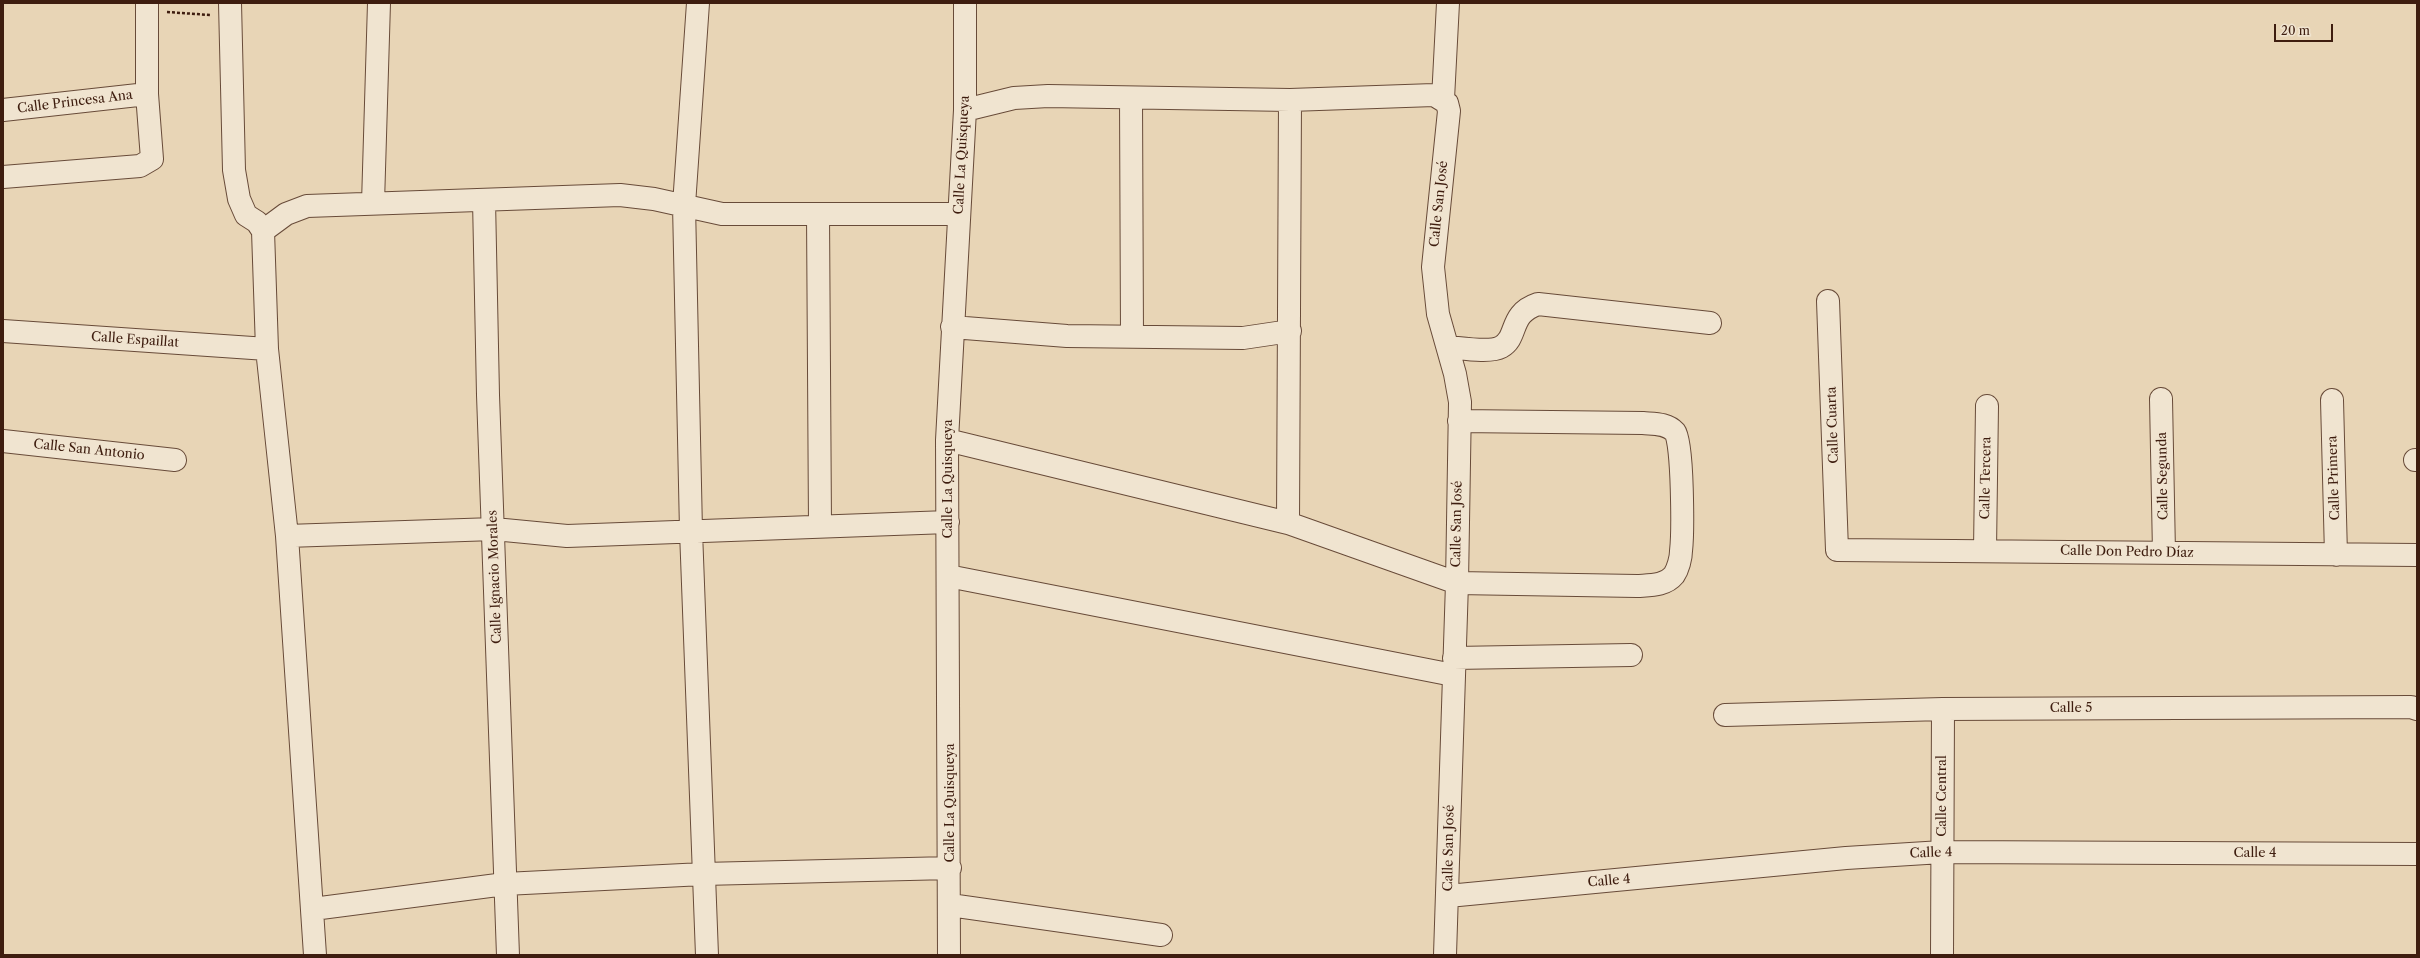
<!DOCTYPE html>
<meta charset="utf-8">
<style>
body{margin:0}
#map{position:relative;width:2420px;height:958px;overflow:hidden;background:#e8d5b6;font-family:"Libre Caslon Text",serif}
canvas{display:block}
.frame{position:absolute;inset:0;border:4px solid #3e1d0f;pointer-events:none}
.scale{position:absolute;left:2274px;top:24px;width:59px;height:18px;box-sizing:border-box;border:2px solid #3e1d0f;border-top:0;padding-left:5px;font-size:12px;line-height:14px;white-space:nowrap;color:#3e1d0f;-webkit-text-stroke:3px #f0e4d0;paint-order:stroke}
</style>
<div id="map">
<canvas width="2420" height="958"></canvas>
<div class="frame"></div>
<div class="scale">20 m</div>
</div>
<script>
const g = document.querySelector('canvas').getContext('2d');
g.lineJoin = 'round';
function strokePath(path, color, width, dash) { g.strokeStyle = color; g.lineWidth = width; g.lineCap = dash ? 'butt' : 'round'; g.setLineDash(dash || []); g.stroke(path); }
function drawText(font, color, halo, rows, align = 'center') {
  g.font = font + ' "Libre Caslon Text",serif'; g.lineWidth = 3.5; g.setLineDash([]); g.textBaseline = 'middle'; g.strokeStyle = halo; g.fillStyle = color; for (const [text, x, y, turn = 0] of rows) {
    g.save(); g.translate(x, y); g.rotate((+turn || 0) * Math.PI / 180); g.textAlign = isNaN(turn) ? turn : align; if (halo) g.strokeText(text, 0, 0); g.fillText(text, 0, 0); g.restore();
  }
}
const minor = new Path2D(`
 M230,3L234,170L239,199L246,215L257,222L263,231
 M698,3L684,205L691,531L707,955
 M1131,98L1132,336
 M1443,99L1448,3
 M1290,100L1434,95L1447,103L1449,111L1433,267L1438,314L1455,374L1460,402L1457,583L1445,955
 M3,110L147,94
 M965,110L1014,98L1048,96L1290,100L1288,523
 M3,177L140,166L152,159L147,94V3
 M484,200L488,395L508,955
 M373,203L379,3
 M818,214L820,526
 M1828,301L1837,550L2417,555
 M952,327L1067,336L1243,338L1290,331
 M3,331L267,349
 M1448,347C1461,348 1490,353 1501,347C1519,337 1508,314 1538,304L1710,323
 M2161,399L2164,553
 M2332,400L2336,555
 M947,440L1288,523L1457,583L1637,586C1650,585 1665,586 1674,575C1678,569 1681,558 1681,551C1683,534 1683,442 1675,432C1667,423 1654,424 1643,423L1459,421
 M3,441L175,460
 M2415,460H2417
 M287,536L494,529L567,536L948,522
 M1985,550L1987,406
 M948,576L1453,675
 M1454,658L1631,655
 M1725,715L1943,709L2411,707L2417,709
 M1448,896L1846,858L1942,852L2417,854
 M950,905L1161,935
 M313,909L505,884L703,874L950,868
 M315,955L287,536L267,349L263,231L286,214L307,206L620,195L654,199L722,214H959
 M949,955L947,440L965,110V3
 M1942,955L1943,709`);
strokePath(minor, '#684b39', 24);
strokePath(new Path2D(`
 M167,12L210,15`), '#3e1d0f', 2.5, [3, 2]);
strokePath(minor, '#f0e4d0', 22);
drawText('13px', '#3e1d0f', '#f0e4d0', [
 ["Calle Princesa Ana",75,102,-7],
 ["Calle La Quisqueya",962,155,-87],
 ["Calle San José",1439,204,-84],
 ["Calle Espaillat",135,340,4],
 ["Calle Cuarta",1833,425,-92],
 ["Calle San Antonio",89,450,6],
 ["Calle Segunda",2163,476,-91],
 ["Calle Tercera",1986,478,-89],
 ["Calle Primera",2334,478,-92],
 ["Calle La Quisqueya",948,479,-90],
 ["Calle San José",1457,524,-89],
 ["Calle Don Pedro Díaz",2127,552,1],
 ["Calle Ignacio Morales",495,577,-92],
 ["Calle 5",2071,708],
 ["Calle Central",1942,796,-90],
 ["Calle La Quisqueya",950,803,-90],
 ["Calle San José",1449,848,-89],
 ["Calle 4",1931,853,-2],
 ["Calle 4",2255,853],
 ["Calle 4",1609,881,-5]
]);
</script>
